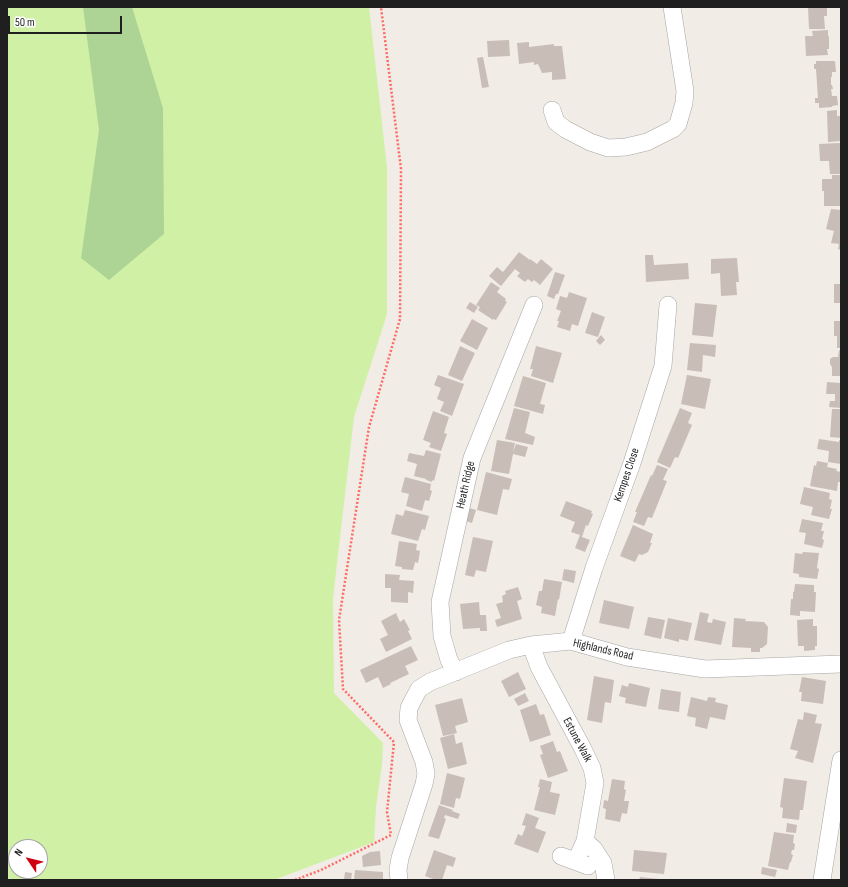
<!DOCTYPE html>
<style>
body{margin:0}
#map{position:relative;width:848px;height:887px;overflow:hidden;background:#f1ece5;font-family:"Sofia Sans Condensed",sans-serif}
canvas{display:block}
.frame{position:absolute;inset:0;border:8px solid #1f1f1f;pointer-events:none}
.north{position:absolute;left:8px;top:839px;width:40px;height:40px;box-sizing:border-box;background:#fff;border:1px solid #a5a5a5;border-radius:50%;rotate:305deg;font-size:11px;font-weight:700;line-height:16px;text-align:center;color:#1f1f1f}
.north::after{content:'';display:block;margin:auto;width:14px;height:18px;background:#ce0012;clip-path:polygon(50% 0,100% 100%,50% 72%,0 100%)}
.scale{position:absolute;left:8px;top:16px;width:114px;height:18px;box-sizing:border-box;border:2px solid #1f1f1f;border-top:0;padding-left:5px;font-size:12px;line-height:14px;white-space:nowrap;color:#1f1f1f;-webkit-text-stroke:3px #fff;paint-order:stroke}
</style>
<div id="map">
<canvas width="848" height="887"></canvas>
<div class="frame"></div>
<div class="north">N</div>
<div class="scale">50 m</div>
</div>
<script>
const g = document.querySelector('canvas').getContext('2d');
g.lineJoin = 'round';
function fillPath(path, color) { g.fillStyle = color; g.fill(path, 'evenodd'); }
function strokePath(path, color, width, dash) { g.strokeStyle = color; g.lineWidth = width; g.lineCap = dash ? 'butt' : 'round'; g.setLineDash(dash || []); g.stroke(path); }
function drawText(font, color, halo, rows, align = 'center') {
  g.font = font + ' "Sofia Sans Condensed",sans-serif'; g.lineWidth = 3; g.setLineDash([]); g.textBaseline = 'middle'; g.strokeStyle = halo; g.fillStyle = color; for (const [text, x, y, turn = 0] of rows) {
    g.save(); g.translate(x, y); g.rotate((+turn || 0) * Math.PI / 180); g.textAlign = isNaN(turn) ? turn : align; if (halo) g.strokeText(text, 0, 0); g.fillText(text, 0, 0); g.restore();
  }
}
fillPath(new Path2D(`
 M7,7H369L387,168V314L354,417L333,598L334,693L383,743L382,764L376,807L374,842L274,880H7ZM16,847H40V871H16Z`), '#d0f0a6');
fillPath(new Path2D(`
 M83,7H132L163,108L164,234L109,280L81,258L99,130Z`), '#add495');
fillPath(new Path2D(`
 M808,7H827V16H824L825,29H809Z
 M828,30V36H829V49H827L828,55L806,56L805,36H813L812,31Z
 M509,40L510,56L488,57L487,41Z
 M529,42V47L554,44V46H562L566,79L552,80V72L542,73L538,64L534,65V62L519,64L517,43Z
 M483,57L489,87L482,88L477,58Z
 M816,61H835L836,72H832V77H831V85H832L833,89H831L832,96H837L838,105L832,106V107L819,108V103H815V98H818L816,69H814V64H816Z
 M837,110V116H841V141L828,142L827,111Z
 M840,143V148H841V174H830L829,161H820L819,144Z
 M832,175H840L841,206H824V191H822V179H832Z
 M831,209L841,210V250L838,249L839,244L831,243L834,231L826,229Z
 M519,252L530,260V259L537,264L541,259L553,269L540,285L534,280L532,282L528,279L525,282L517,276L520,273L515,269L501,286L489,276L497,267L503,272Z
 M645,255H653L654,265L688,263L689,279L646,282Z
 M737,258L739,282H736L737,295L721,296L720,273L711,274V259Z
 M555,272L565,275L558,294H556L554,299L547,296Z
 M491,282L500,288L497,292L506,299L505,301L507,302L496,320L493,319V320L478,310L480,307L476,305Z
 M834,284H841V303H834Z
 M569,292L587,298L578,326L572,324L570,331L557,327L559,321H557L561,311L556,309L560,296L567,298Z
 M470,302L478,307L474,313L466,308Z
 M695,303L717,305L713,337L692,335Z
 M592,312L605,317L598,337L585,333Z
 M472,319L488,328L477,350L460,341Z
 M834,321H841V348H837V336H834Z
 M601,335L605,340L600,345L596,341Z
 M690,343L716,345L715,357L703,355L702,372L687,370Z
 M460,346L475,353L462,381L448,375Z
 M536,346L562,353L553,383L531,376L533,369H530Z
 M839,350L841,351V376H832V367L830,364V359L833,357H838Z
 M438,375L464,384L452,416L440,411L444,402L437,399L441,388L434,385Z
 M687,375L711,379L705,409L681,404Z
 M523,376L546,383L540,404L545,405L543,414L514,406Z
 M827,382L841,383V408L829,407L830,401H835V394H826Z
 M514,408L530,412L525,433L535,437L533,445L505,439Z
 M680,408L692,413L688,423L692,425L678,458L675,457L670,468L657,462Z
 M832,409H841V438L830,437Z
 M433,411L449,417L444,433L447,434L441,451L429,447L431,443L423,440Z
 M819,439L839,442V440L841,441V464L828,462L829,451L817,449Z
 M497,440L515,443L513,452L516,444L528,447L525,457L513,454L509,474L491,471Z
 M426,450L441,454L434,481L432,480V482L426,480V479L414,476L417,464L407,461L409,453L424,456Z
 M817,461L828,463L827,467L837,469L836,471L841,472L840,482H838L837,491L810,486L814,465L816,466Z
 M657,465L668,469L663,480L667,481L652,518L648,517L644,526L633,522L637,512H635L651,475L652,476Z
 M486,472L512,479L509,490L503,489L497,515L477,510Z
 M405,477L431,484L430,490L432,491L429,501L425,500L422,511L406,506L409,494L401,492Z
 M804,487L830,493L829,499L832,500L830,509H832L829,519L811,515L813,507L800,504Z
 M566,501L592,511L591,513L593,514L588,526L586,525L582,537L590,540L585,552L575,548L580,535L571,532L575,522L560,516Z
 M466,507L476,510L472,523L462,520Z
 M405,510L429,516L425,530L422,529L418,541L391,534L396,514L403,516Z
 M802,519L823,523L821,531H824L822,539L824,540L822,548L804,544L806,533L799,532Z
 M633,525L653,534L650,543H652L648,552L642,555L639,554L635,562L620,556Z
 M473,537L493,541L486,572L476,570L474,577L465,575Z
 M399,541L417,544L416,550L420,551L418,563L415,562L413,570L402,569V567L395,566Z
 M803,552L819,553L817,568L819,569L817,579L799,577V574L793,573L795,553L802,554Z
 M564,569L576,571L574,583L562,580Z
 M385,574L400,575L399,580L414,581L413,593L408,592V603L391,602V588H385Z
 M544,579L562,582L559,600L558,599L555,616L541,613L542,607L536,605L539,591H542Z
 M795,584L814,585V592H816L815,612L800,611V616L790,615L791,599H793V592H794Z
 M518,587L522,599L517,601L522,619L497,627L495,620L501,618L496,604L503,602L502,596L506,594L505,591Z
 M604,600L634,607L629,629L599,623Z
 M479,602L480,615H486L487,631H480V628L463,629L460,604Z
 M700,612L709,614L707,622L712,623L713,619L726,622L721,645L694,640Z
 M396,613L400,622L404,619L410,630L408,631L412,639L386,652L380,639L388,635L381,621Z
 M648,617L665,620L661,639L644,635Z
 M668,618L692,623L688,641L679,639V642L664,638Z
 M734,618L746,619L745,621L764,622L768,627L767,644L762,648H760V652H751V648L732,647Z
 M813,619V626H817V646H815V650L804,651V646H798L797,620Z
 M411,646L418,660L405,666L409,674L390,683L391,684L383,688L378,677L366,683L360,670Z
 M518,672L526,689L509,697L501,681Z
 M594,676L614,680L611,703L605,702L602,723L587,720Z
 M802,677L826,681L823,704L801,701L802,692H799Z
 M629,683L650,688L646,707L625,703L626,698L619,696L622,685L628,687Z
 M661,689L681,692L679,712L658,709Z
 M525,693L529,701L518,706L514,699Z
 M691,697L707,701L708,697L716,698L715,702L728,705L725,720L710,717L707,729L695,726L696,718L687,716Z
 M462,698L468,722L455,726L457,733L443,736L435,705Z
 M536,704L540,715L544,714L551,735L530,742L520,710Z
 M804,712L817,715L815,723L822,724L813,763L795,758L798,751L790,749L798,719L803,720Z
 M454,734L456,744L462,742L467,764L448,769L440,738Z
 M553,741L557,752L560,751L568,771L548,778L540,755L543,754L540,746Z
 M447,773L465,778L460,799L456,798L454,808L440,804Z
 M784,778L807,781L803,810H800L799,820L782,818L783,808L780,807Z
 M540,779L552,782L550,792L560,794L555,815L534,810L540,787H538Z
 M612,779L625,781L624,789L626,790L624,801H629L627,814L622,813L620,822L605,819L606,809L603,808L604,800L608,801Z
 M439,805L453,810L452,811L460,814L458,819L445,815L444,818L446,819L439,839L428,836Z
 M526,813L539,818L535,828L546,832L538,853L514,844L518,834L522,836L526,826L522,825Z
 M787,823L797,825L796,833L786,832Z
 M774,832L794,835L793,843L795,844L794,850H792L791,854L793,855L791,862H790L788,870L768,866Z
 M434,850L456,858L453,867L447,865L442,880H436L425,876Z
 M634,850L667,853L664,874L632,871Z
 M380,851L381,865L363,867L362,856L370,852Z
 M762,867L777,870L775,877L761,874Z
 M355,870L383,872V879L354,880Z
 M345,872L352,873L351,880H344Z
 M640,877L659,879V880H639Z`), '#c9bdb7');
const minor = new Path2D(`
 M552,110L556,122L565,129L590,142L608,148L626,147L647,142L673,129L678,124L684,103L685,91L672,7
 M571,641L594,568L632,463L663,366L668,305
 M531,645L539,667L583,749L592,768L595,783L585,841
 M456,672L449,660L442,636L440,602L472,458L534,305
 M561,856L588,866
 M576,861L585,841L594,849L603,863L606,880
 M399,880L398,870L400,858L424,784L426,774L424,762L408,720L409,708L413,700L419,689L430,682L509,650L531,645L571,641L627,657L705,669L841,664
 M822,880L841,760`);
strokePath(minor, '#a6a6a6', 18);
strokePath(new Path2D(`
 M295,880L321,870L391,835L387,812L394,742L343,689L339,620L369,427L400,319L401,169L381,7`), '#ff6a67', 2.5, [2, 2]);
strokePath(minor, '#fff', 17);
drawText('12px', '#1f1f1f', '#fff', [
 ["Kempes Close",627,475,-71],
 ["Heath Ridge",466,485,-77],
 ["Highlands Road",603,650,13],
 ["Estune Walk",577,740,62]
]);
</script>
